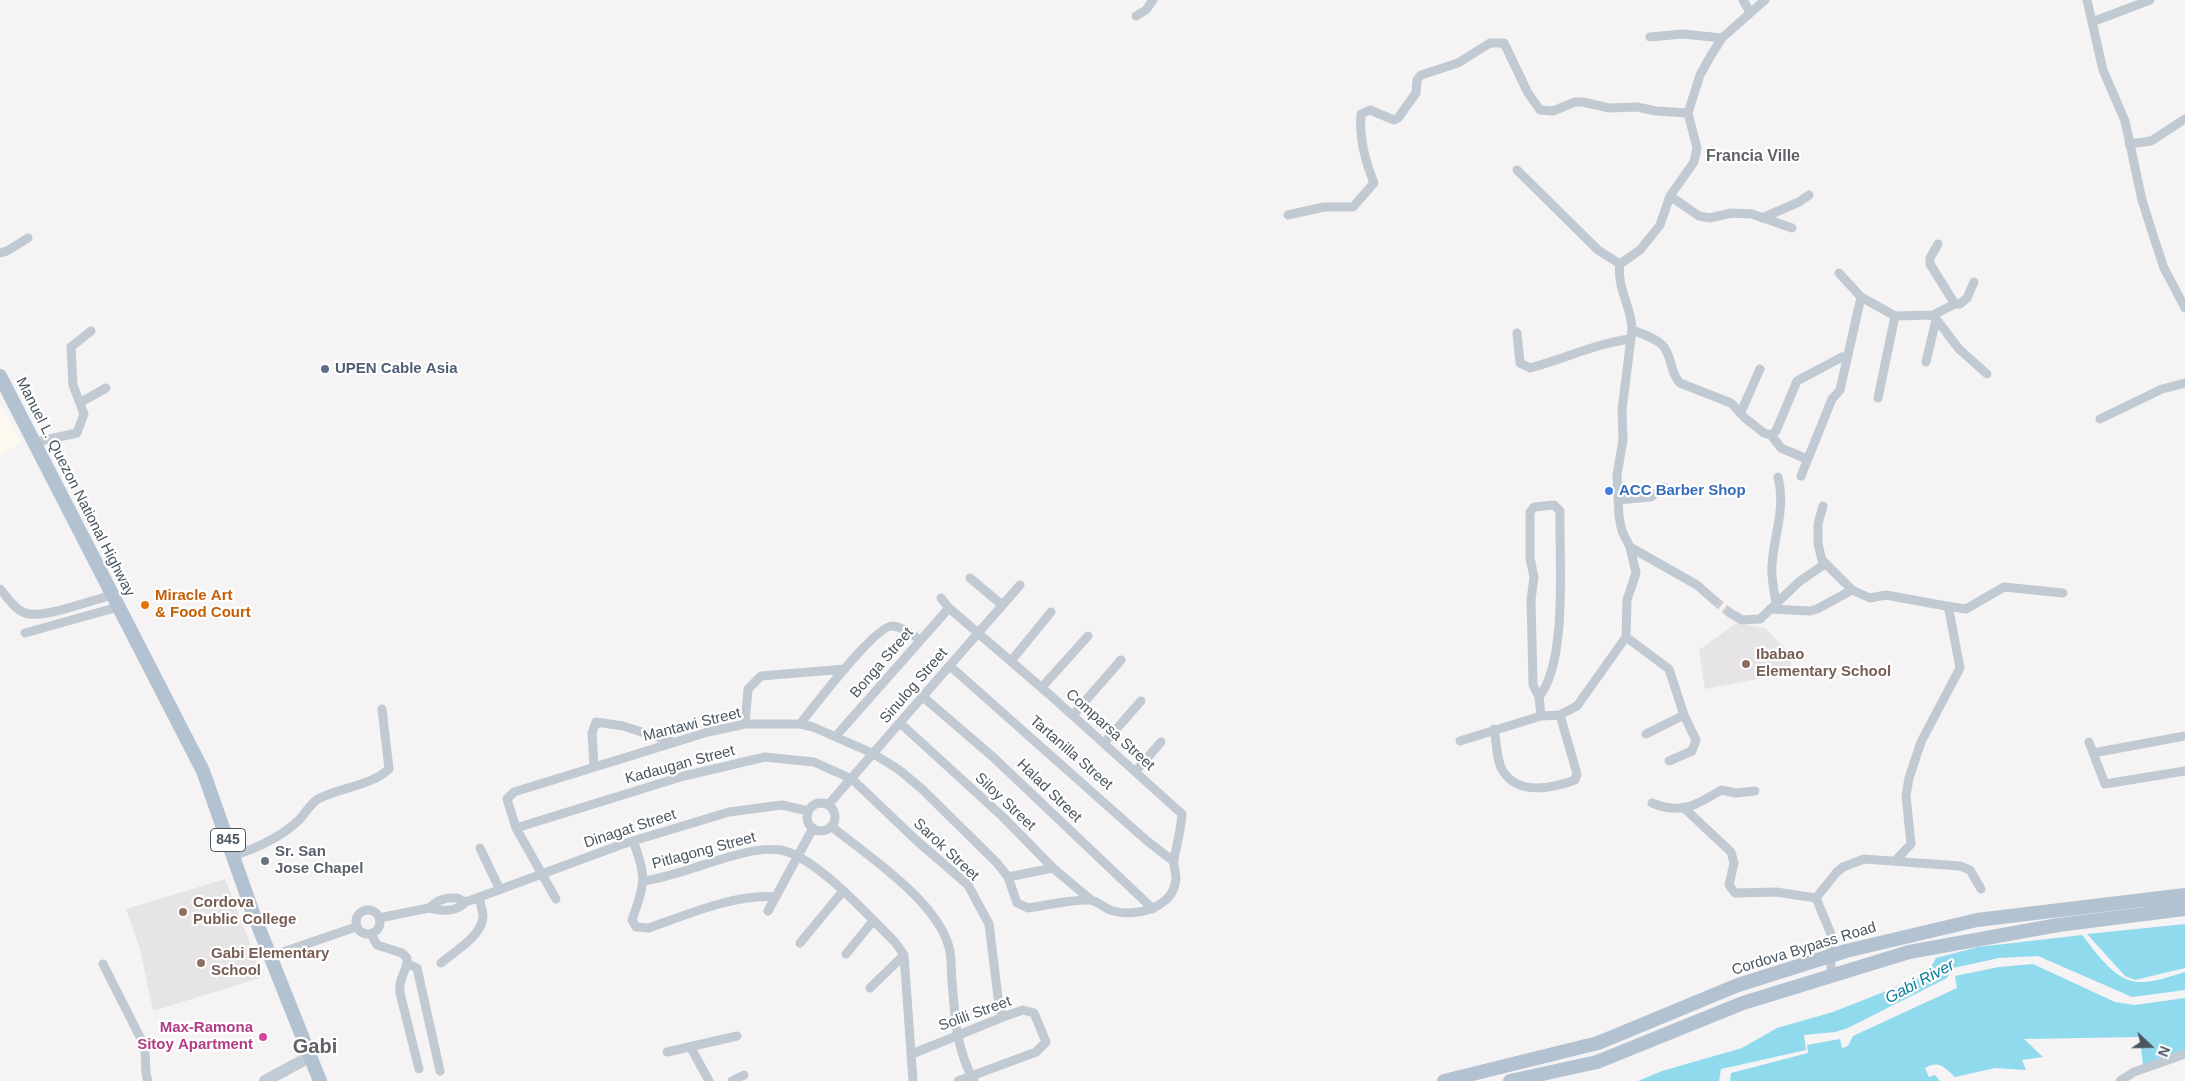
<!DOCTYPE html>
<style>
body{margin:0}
#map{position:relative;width:2185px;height:1081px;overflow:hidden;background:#f5f3f3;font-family:Helvetica,sans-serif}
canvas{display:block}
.north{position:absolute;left:2125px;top:1021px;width:50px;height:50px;-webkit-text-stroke:4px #fff;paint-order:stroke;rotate:111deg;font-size:14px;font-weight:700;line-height:20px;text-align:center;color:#4a5661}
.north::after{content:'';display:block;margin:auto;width:18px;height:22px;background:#4a5661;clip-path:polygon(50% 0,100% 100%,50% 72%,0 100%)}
</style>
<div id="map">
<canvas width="2185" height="1081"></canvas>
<div class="north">N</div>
</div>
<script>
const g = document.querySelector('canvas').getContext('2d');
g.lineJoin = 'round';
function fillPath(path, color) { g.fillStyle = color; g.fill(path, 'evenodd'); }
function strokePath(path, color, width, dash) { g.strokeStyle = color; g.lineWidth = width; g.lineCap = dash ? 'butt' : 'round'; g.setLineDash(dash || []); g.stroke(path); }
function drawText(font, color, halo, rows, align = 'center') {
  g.font = font + ' Helvetica,sans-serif'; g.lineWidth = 4.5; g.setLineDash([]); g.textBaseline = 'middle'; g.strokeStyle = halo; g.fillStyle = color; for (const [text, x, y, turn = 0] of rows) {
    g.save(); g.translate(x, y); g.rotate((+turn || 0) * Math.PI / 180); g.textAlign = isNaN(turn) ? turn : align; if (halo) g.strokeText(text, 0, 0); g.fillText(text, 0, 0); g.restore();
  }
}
fillPath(new Path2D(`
 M0,404L21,443L0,454Z`), '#fdf9ef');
fillPath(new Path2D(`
 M1736,623L1765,628L1791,654V673L1705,689L1699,650Z
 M225,879L263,977L153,1011L140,949L126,909Z`), '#e6e4e5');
fillPath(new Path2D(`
 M2185,924V968L2135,980L2125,976L2087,934Z
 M2082,935C2096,952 2114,981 2139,982C2153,983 2171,976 2185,972V990L2132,997L2038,956L1999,958L1953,968L1947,978L1848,1028L1835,1032L1804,1035L1806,1050L1721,1069L1719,1081H1638L1662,1071L1742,1048L1777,1028L1833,1012L1927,975L1936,958L1978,947Z
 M2033,964L2115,1002L2135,1005L2185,998V1052L2143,1066L2140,1037L2024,1039L2043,1057L2022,1060L2026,1070L1995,1068L1955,1077C1944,1067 1939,1060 1925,1068L1929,1077L1935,1075L1940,1081H1730L1731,1073L1808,1053L1807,1045L1840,1039L1842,1048L1848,1046L1853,1036L1957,988L1955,976L1999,967Z`), '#90daee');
strokePath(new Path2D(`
 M1714,600L1730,613`), '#caccce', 9, [9, 4.5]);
strokePath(new Path2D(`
 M1743,0L1750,12
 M2087,0L2103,70L2125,121L2142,200L2155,241L2164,268L2185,308
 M1136,16L1146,10L1153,0
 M2092,22L2150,0
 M1650,37L1683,34L1722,38
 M2129,144L2151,141L2185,119
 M1517,170L1598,250L1620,264
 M1670,196L1699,216L1710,218L1731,213L1752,214L1792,228
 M1288,215L1324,207H1353L1374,183C1365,161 1359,137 1361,114L1370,110L1394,120L1398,118L1416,93L1417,80L1421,75L1458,63L1490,43H1504L1528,93L1540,110L1553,111L1575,102H1583L1609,108L1637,107L1656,111L1688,113
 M1762,218L1799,202L1809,195
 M1938,244L1930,258V264L1955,304
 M0,253L7,251L28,238
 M1839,273L1861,297L1895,316L1878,398
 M1933,315L1959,349L1987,374
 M1895,316L1933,315L1955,304H1960L1967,298L1974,282
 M1632,330C1642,334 1657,338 1664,347C1672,357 1670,373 1680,383L1731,403L1745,418L1764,433L1771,435L1781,448L1807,459
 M1517,333L1520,363L1530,368C1565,359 1596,343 1631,339
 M1926,362L1936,320
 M81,402L106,388
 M1741,412L1760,369
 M2100,419L2162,389L2185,383
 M1771,435L1776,431L1797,381L1842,357L1848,356
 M36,442L77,433L84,414L73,385L71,347L91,331
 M1801,476L1832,399L1840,390L1861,297
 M1618,500L1651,497L1664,487
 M1823,506L1818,524V544L1822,560L1852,590L1870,598L1886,595L1946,606L1949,610L1960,668L1921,742L1909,778L1906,796L1911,844L1895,861
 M1630,547L1697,585L1714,600
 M970,578L1002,605
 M0,589C8,598 16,612 29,614C47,617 93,600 112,595
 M1776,603C1774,591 1771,577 1772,565C1774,534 1786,509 1778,477
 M1946,606L1966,609L2004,587L2063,593
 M1770,609L1810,611L1817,609L1852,590
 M1730,613L1742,620L1760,619L1800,581L1825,564
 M25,633L118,607
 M1626,637L1669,669L1684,715L1696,740L1692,751L1669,761
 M1011,661L1051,612
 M950,666L1146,840L1173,861
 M1042,687L1088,636
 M922,696L993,757L1153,909
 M1539,697C1568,661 1559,558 1560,511L1554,505L1534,507L1530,512V558L1534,577L1531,600L1533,685L1539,697L1541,716
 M1073,715L1121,660
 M900,723L1003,817L1053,868L1091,900
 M745,724L748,689L761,676L845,669
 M800,724C813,708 876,624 893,626C902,627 913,635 920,640
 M1494,729C1497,742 1496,761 1503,771C1518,796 1553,788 1575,780L1577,774L1560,715
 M1646,734L1684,715
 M836,736L949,608
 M1460,741L1541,716L1560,715L1577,706L1626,637L1627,600L1636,573L1630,547L1622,531L1619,517L1617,475L1623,440L1622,410L1632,330C1632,307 1616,287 1620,264L1640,250L1660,225L1670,196L1694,162L1697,148L1688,113L1700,75L1710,57L1722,38L1765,0
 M2089,742L2105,784L2185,771
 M1104,743L1141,701
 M2093,753L2185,736
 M594,767L592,733L596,722L623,726L673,742
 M1136,771L1161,742
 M1652,803C1681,815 1697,805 1721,790L1736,793L1755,791
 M807 817a14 14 0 1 1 28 0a14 14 0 1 1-28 0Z
 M828,805L1020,585
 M1683,807L1731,852L1734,863L1729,885L1735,893L1776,892L1816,898L1836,873L1843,867L1864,859L1960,866L1970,870L1981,889
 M831,826C869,857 936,900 949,947C952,958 951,970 952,981C955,1017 956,1049 974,1081
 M516,828L684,776L765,757L814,762L852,779L916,840L968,885L989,924L999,1005L1003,1017
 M633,841C647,877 645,883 632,920L636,927L649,928C686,915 737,893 776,897
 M480,848L500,890
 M233,856C257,848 282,837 300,819C306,812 311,803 318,799C341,787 371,786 389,769L382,709
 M1008,877L1053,868
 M644,881C676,876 705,863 736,855C750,851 766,848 781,850C818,858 868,916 895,942L904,955L913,1081
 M1816,898L1831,934V976
 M556,899L516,828L507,799L514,792L708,732L745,724H800L813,727L872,753L898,769L922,789L997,863L1008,877L1017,903L1028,908C1048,905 1069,900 1089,900C1097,900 1105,909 1113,911C1137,917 1174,908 1176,878C1176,872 1173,866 1174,859C1177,844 1181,830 1182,814L1050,695L949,608L941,598
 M429,908C443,911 454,913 466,902L623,844L729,812L782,805L808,811
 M356 922a12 12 0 1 1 24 0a12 12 0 1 1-24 0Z
 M768,911L813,828
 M379,918L429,908L438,901L448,898H457L466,902
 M371,934L377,945L402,953L407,958C408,972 398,976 400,993L419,1069
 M800,943L843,891
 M846,954L873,921
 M271,956L356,927
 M441,963C454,952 482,936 483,917C483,911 480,903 479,897
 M103,964L143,1043C148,1056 143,1068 148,1081
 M408,964L417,968L440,1071
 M870,988L904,955
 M691,1048L709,1081
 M667,1052L737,1036
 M912,1054L1003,1017L1023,1010L1034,1013L1046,1042L1036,1052L958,1081
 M732,1081L744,1075
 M2120,1081L2134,1072L2185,1054`), '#c1cad2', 9);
strokePath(new Path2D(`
 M265,1081L311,1056`), '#c1cbd6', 12);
strokePath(new Path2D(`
 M0,376L203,771L253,913L320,1081
 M1444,1081L1598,1043L1738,985L1846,951L1977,920L2185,895
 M1510,1081L1597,1062L1743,1003L1909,952L2058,925L2185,909`), '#b3c2d1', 14);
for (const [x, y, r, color] of [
 [325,369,5,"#5c6f8a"],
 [1609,491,5,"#3f7fe0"],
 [145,605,5,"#e8710a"],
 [1746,664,5,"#8d6e63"],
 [265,861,5,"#6b7280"],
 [183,912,5,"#8d6e63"],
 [201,963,5,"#8d6e63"],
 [263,1037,5,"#d1479c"]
]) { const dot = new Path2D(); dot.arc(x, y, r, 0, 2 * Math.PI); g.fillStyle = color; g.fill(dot); strokePath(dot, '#fff', 2); }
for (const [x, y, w] of [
 [228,840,35]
]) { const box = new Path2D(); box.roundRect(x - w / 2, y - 11.5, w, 23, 4); g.fillStyle = '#fff'; g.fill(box); strokePath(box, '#4a5661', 1); }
drawText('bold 14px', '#4a5661', null, [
 ["845",228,840]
]);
drawText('bold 15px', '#4e5e75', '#fff', [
 ["UPEN Cable Asia",335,369]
], 'left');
drawText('15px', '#4a5661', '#fff', [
 ["Manuel L. Quezon National Highway",75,487,63],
 ["Bonga Street",882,663,-49],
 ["Sinulog Street",914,686,-49],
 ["Mantawi Street",692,725,-14],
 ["Comparsa Street",1110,730,42],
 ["Tartanilla Street",1071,753,41],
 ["Kadaugan Street",680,765,-15],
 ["Halad Street",1049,791,44],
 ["Siloy Street",1005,802,43],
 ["Dinagat Street",630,829,-18],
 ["Sarok Street",946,850,43],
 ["Pitlagong Street",704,851,-15],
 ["Cordova Bypass Road",1804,949,-17],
 ["Solili Street",975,1014,-20]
]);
drawText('bold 15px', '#366cbe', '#fff', [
 ["ACC Barber Shop",1619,491]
], 'left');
drawText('bold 15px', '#c56008', '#fff', [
 ["Miracle Art",155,596],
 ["& Food Court",155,613]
], 'left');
drawText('bold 15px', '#785e54', '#fff', [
 ["Ibabao",1756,655],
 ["Elementary School",1756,672],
 ["Cordova",193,903],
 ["Public College",193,920],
 ["Gabi Elementary",211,954],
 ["School",211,971]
], 'left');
drawText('bold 15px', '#5b616d', '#fff', [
 ["Sr. San",275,852],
 ["Jose Chapel",275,869]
], 'left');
drawText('bold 15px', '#b23c85', '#fff', [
 ["Max-Ramona",253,1028],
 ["Sitoy Apartment",253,1045]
], 'right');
drawText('bold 16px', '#5f6368', '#fff', [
 ["Francia Ville",1753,157]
]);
drawText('italic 16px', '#0c7c9b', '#fff', [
 ["Gabi River",1920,982,-28]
]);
drawText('bold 20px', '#5f6368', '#fff', [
 ["Gabi",315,1047]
]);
</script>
